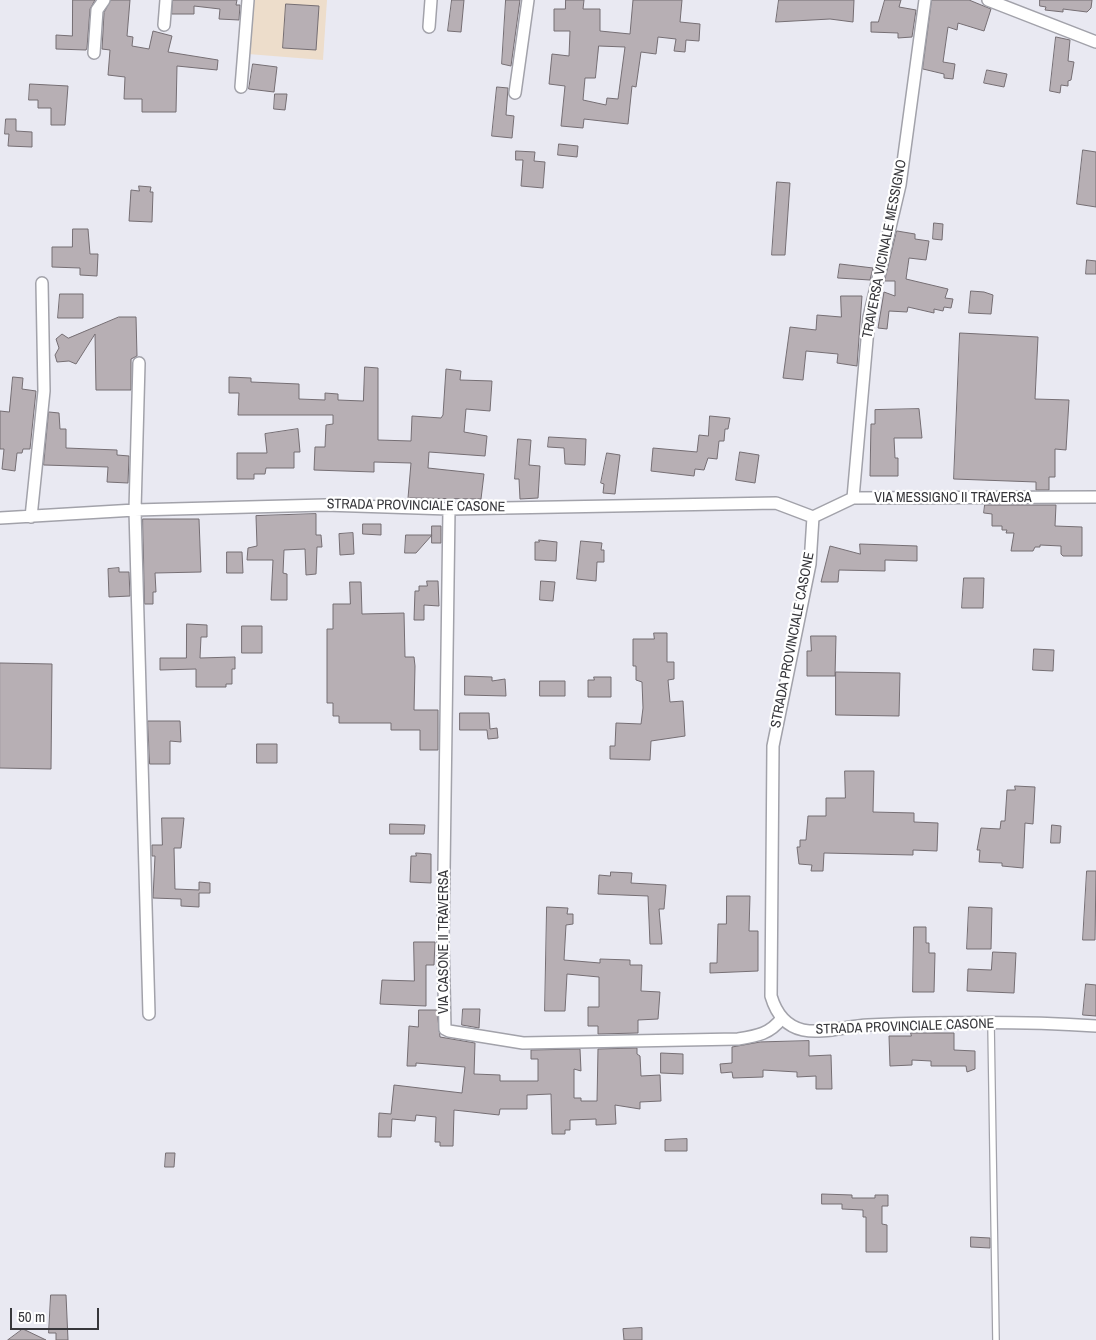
<!DOCTYPE html>
<style>
body{margin:0}
#map{position:relative;width:1096px;height:1340px;overflow:hidden;background:#e9e9f2;font-family:"Archivo Narrow",sans-serif}
canvas{display:block}
.scale{position:absolute;left:10px;top:1308px;width:89px;height:22px;box-sizing:border-box;border:2px solid #37373b;border-top:0;padding-left:6px;font-size:15px;line-height:18px;white-space:nowrap;color:#37373b;-webkit-text-stroke:4px #fff;paint-order:stroke}
</style>
<div id="map">
<canvas width="1096" height="1340"></canvas>
<div class="scale">50 m</div>
</div>
<script>
const g = document.querySelector('canvas').getContext('2d');
g.lineJoin = 'round';
function fillPath(path, color) { g.fillStyle = color; g.fill(path, 'evenodd'); }
function strokePath(path, color, width, dash) { g.strokeStyle = color; g.lineWidth = width; g.lineCap = dash ? 'butt' : 'round'; g.setLineDash(dash || []); g.stroke(path); }
function drawText(font, color, halo, rows, align = 'center') {
  g.font = font + ' "Archivo Narrow",sans-serif'; g.lineWidth = 4.5; g.setLineDash([]); g.textBaseline = 'middle'; g.strokeStyle = halo; g.fillStyle = color; for (const [text, x, y, turn = 0] of rows) {
    g.save(); g.translate(x, y); g.rotate((+turn || 0) * Math.PI / 180); g.textAlign = isNaN(turn) ? turn : align; if (halo) g.strokeText(text, 0, 0); g.fillText(text, 0, 0); g.restore();
  }
}
fillPath(new Path2D(`
 M252,0H327L323,60L248,54Z`), '#edddcb');
const building = new Path2D(`
 M73,0H95L90,9L87,48L86,50L56,49V35L72,36Z
 M111,0H130L127,36L133,37L132,46L149,49L153,31L172,36L168,52L218,60L217,70L177,66L176,112H142V99H124L125,77L108,75L110,50L102,49L104,13Z
 M173,0H237L236,5H240L239,20L219,19L220,9L194,6V14H172Z
 M452,0H464L461,32L448,31Z
 M506,0H520L511,66L502,64Z
 M566,0H584L583,9H600V31L630,34L633,0H682L680,22L700,24L699,41L686,40L685,52L674,51L676,39L658,37L656,54L641,52L636,87L632,86L628,124L584,119L583,128L561,126L565,86L549,84L552,54L569,56L570,31H554V9H565ZM599,46L625,47L618,99L607,98L606,105L583,100L585,78H595Z
 M779,0H854L853,22L830,19L776,22Z
 M885,0H901L899,7L916,10L912,37L898,38V33L871,32V22H878Z
 M932,0H969L991,9L984,31L958,23L957,30L948,27L943,62L955,64L953,79L944,78V74L923,69Z
 M1040,0H1092L1091,8L1087,12L1063,9V12L1045,10L1046,7L1040,6Z
 M286,4L319,6L316,50L283,48Z
 M1056,37L1070,40L1068,61L1074,62L1071,80L1068,81V86L1061,85L1060,93L1050,91Z
 M253,64L277,67L274,92L249,89Z
 M987,70L1007,74L1004,87L984,83Z
 M30,84L68,86L65,125H51V108H38V100H29Z
 M497,87L508,88L506,115L514,116L512,138L492,136Z
 M275,94H287L285,110L274,109Z
 M6,119H16V131L32,132V147L8,146L9,134H5Z
 M559,144L578,146L577,157L558,155Z
 M1083,150L1096,152V207L1077,204Z
 M516,151L535,152L534,161L545,162L543,188L521,186L523,160H516Z
 M777,182L790,183L785,255H772Z
 M139,186L151,187L150,192H153L152,222L129,221L131,190L139,191Z
 M934,223L943,224L942,240L933,239Z
 M73,229H88L90,254H98L97,276L80,275V268L52,267V247H72Z
 M897,231L915,234V239L929,241L926,260L909,258L906,279L948,289L945,298L953,299L951,308L944,307L943,311L934,309V313L908,307L907,312L889,311L887,329L878,328L884,292L895,296V281H885Z
 M1087,260L1096,261V274H1086Z
 M840,264L873,268L870,280L838,278Z
 M971,291L984,292L993,295L991,314L969,313Z
 M60,294H83V318H58Z
 M841,296H862L857,366L837,363L838,354L806,351L803,380L783,378L790,327L816,330L817,315L841,317Z
 M119,317H136L137,356L131,359V390H96L95,334L76,364L69,361L57,362L55,355L59,348L56,339L62,334L68,338Z
 M960,333L1038,337L1035,399L1069,400L1066,450L1055,449V477H1049V490H1036V482L954,479Z
 M365,367L378,368V440L411,441L412,416L441,418L443,415L446,369L461,371L460,380L492,381L490,411L466,409L464,432L487,436L485,456L429,452L428,468L484,474L481,499L408,498L411,463L374,462V472L314,470L315,447H325L326,425L333,424V415H238L239,393H229V377L251,378V382L299,384V399L325,400V393L338,394V400L363,401Z
 M13,377L23,378L22,389L36,391L30,449H23L22,453H17L15,471L2,469L4,449H0V411L9,412Z
 M919,409L922,438H894L895,458H898V476H870L871,424H875V410Z
 M49,412L59,413L60,429H66V448L117,450V455L129,456L128,483L107,482L108,467L44,465Z
 M710,416L730,418L728,429H725L724,441H719L717,459L708,458L704,470L695,469L694,476L651,471L653,448L697,452L699,435L708,436Z
 M298,429L300,452H294V468H266L265,474H254V479H237V453H267L265,434Z
 M549,437L586,439L585,465L565,464L564,448L548,447Z
 M518,439L531,440L529,465L540,466L538,498L520,499L519,479H515Z
 M740,452L759,455L755,483L736,480Z
 M607,453L620,455L615,494L603,493L604,484L601,483Z
 M985,505H1056L1055,526L1082,527V556H1063L1061,554V546L1040,545V547H1035L1033,551H1011L1014,533H1006L1007,530H1002V526H992V514L984,513Z
 M316,514V535H321L322,547H317L316,574L306,575L305,549L284,550L283,573L287,574V600H271L273,560H247L248,548L257,546L256,516Z
 M143,519H199L201,572L155,573L156,592H153V604H145Z
 M363,524H381V535L363,534Z
 M432,526H441V543H432Z
 M353,533L354,554L340,555L339,534Z
 M406,535H432L416,553H405Z
 M539,540L557,542L556,561L535,560V542H539Z
 M581,541L602,543L601,550H604V562H597L596,581L577,579Z
 M860,544L917,546V561L885,560V571L839,570L838,582H821L830,546L860,554Z
 M227,552H242L243,573H227Z
 M119,568V572H129L130,596L109,597L108,569Z
 M964,578H984L983,608H962Z
 M427,581H438L439,606L424,605V620H414L415,591H419V586H427Z
 M541,581L555,582L553,601L540,600Z
 M350,582H361L362,614L404,613L405,657H414L415,666L414,710H438V750H420V730H391V723H339V716H333V703H327V629H333V604H350Z
 M187,624L207,625V637H201L200,658L235,657V669H232V684H226V687H196V669L160,670V658H186Z
 M242,626H262V653H242Z
 M654,633H667V662H674V679L668,680L670,702L683,701L685,736L651,741L650,760L610,759V746H615L616,723L641,724L643,708L642,682L636,680V666H633V639H654Z
 M811,636H836L835,676H807V651H811Z
 M1034,649L1054,650L1053,671L1033,670Z
 M0,663L52,664L51,769L0,768Z
 M836,672L900,673L899,716L836,715Z
 M465,676L492,677V681L505,679L506,696L465,695Z
 M594,677H611V697H588V680H594Z
 M540,681H565V696H540Z
 M460,713H489L490,729L497,728L498,738L488,739L487,730H460Z
 M148,721H180L181,742L170,741V764H150Z
 M257,744H277V763H257Z
 M845,771H874L873,812L914,813V822L938,823L937,851L913,850V855L824,853L823,871H811L812,865L799,864L797,847H800V840H806L808,816H826V798H845Z
 M1015,786L1035,787L1033,824L1025,823L1023,868L1002,866V863L979,862L980,850H977L981,828L1000,829L1001,821H1005L1007,790H1015Z
 M162,818H184L181,848H174L175,889L199,890V882L210,883V893H199V907L181,906V899L153,898L155,856H152V845H162Z
 M390,824L425,825L424,834H390Z
 M1052,825L1061,826L1060,843H1051Z
 M416,853L431,854V883L410,882L411,856H416Z
 M1087,871H1096L1095,940H1083Z
 M611,872L632,873L631,883L666,885L664,909H659L662,944H650L648,896L598,894L599,875L610,876Z
 M727,896H750L749,931H758V971L710,973V963H717L718,924H726Z
 M547,907L568,908L567,914H573V924L566,925L564,960L600,963V959L630,960V965H642L641,991L660,992L658,1019L638,1020V1033L598,1034V1026H588V1007H599V977L567,974L565,1011H545Z
 M969,907L992,908L991,949H967Z
 M914,927H926V943H929V953H935L934,992H913Z
 M414,942H435L434,965H426V1006L380,1004L382,980L414,981Z
 M993,952L1016,953L1014,993L967,991L968,969L991,970Z
 M1086,984L1096,985V1016L1083,1015Z
 M463,1009H480L479,1028L462,1025Z
 M419,1010H437L440,1037L475,1043L474,1074L500,1075V1081H538V1059H531V1050L580,1049L581,1071L574,1069V1098H581V1101H597L598,1049L637,1048V1054L640,1056L641,1076L660,1075L661,1101L640,1102V1109L615,1105L616,1124L596,1125V1119L570,1120V1130H565V1134H552L551,1094L527,1095V1109H500L499,1115L454,1110L453,1146H440V1142H435L436,1117L416,1115L415,1121L392,1119L391,1137H378L379,1113L391,1114L394,1085L462,1093L465,1067L416,1063V1066H407L409,1026L418,1027Z
 M911,1033H954V1050L975,1051V1069L967,1072L966,1066H931V1061L912,1060V1065L890,1066L889,1036H911Z
 M809,1041V1056L831,1055L832,1089H816V1076L797,1077V1072L763,1070V1077L733,1078L732,1072L721,1073L720,1064L732,1063V1047L760,1042Z
 M661,1053L683,1054V1074L661,1073Z
 M687,1139V1151H665V1140Z
 M166,1153H175L174,1167H165Z
 M822,1194L852,1195V1198H875V1195H888V1206H882V1224L887,1225V1252H866V1217H863V1210L842,1209V1204H822Z
 M971,1237L990,1238V1248L971,1247Z
 M51,1295H66L68,1340H56V1333H49Z
 M642,1328V1340H624L623,1329Z
 M23,1329L46,1340H8Z`);
fillPath(building, '#b7afb4');
strokePath(building, '#756e73', 1);
const service = new Path2D(`
 M991,1024L996,1340`);
const minor = new Path2D(`
 M988,0L1096,42
 M164,25L166,0
 M429,27L431,0
 M94,53L97,10L104,0
 M241,87L248,0
 M515,93L528,0
 M139,363L135,510L149,1014
 M853,498L869,317L900,185L925,0
 M449,509L443,942L445,1029L449,1031L523,1043L738,1039C757,1036 770,1034 782,1018
 M31,517L44,391L42,283
 M813,517L853,498L1096,497
 M0,518L135,510L325,505L449,509L776,503L813,517L810,564L773,746L771,996C776,1013 785,1026 803,1030C823,1034 847,1026 868,1025C943,1022 1020,1021 1096,1026`);
strokePath(service, '#a2a2aa', 8);
strokePath(minor, '#a2a2aa', 14);
strokePath(service, '#fff', 5.5);
strokePath(minor, '#fff', 11);
drawText('14px', '#37373b', '#fff', [
 ["TRAVERSA VICINALE MESSIGNO",885,249,-79],
 ["VIA MESSIGNO II TRAVERSA",953,498],
 ["STRADA PROVINCIALE CASONE",416,506,1],
 ["STRADA PROVINCIALE CASONE",793,640,-79],
 ["VIA CASONE II TRAVERSA",444,942,-90],
 ["STRADA PROVINCIALE CASONE",905,1027,-2]
]);
</script>
